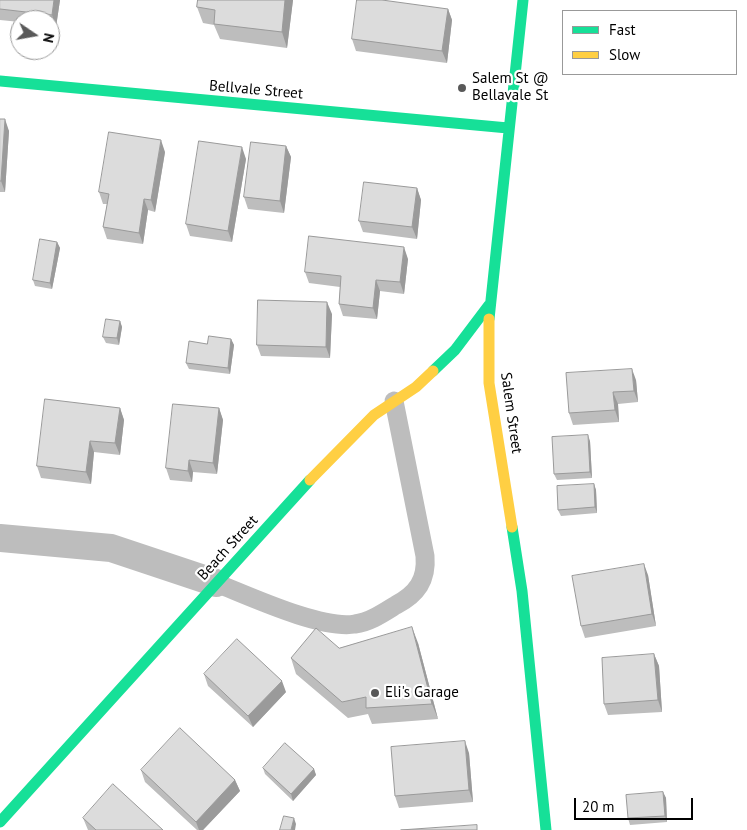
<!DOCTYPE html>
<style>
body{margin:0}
#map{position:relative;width:747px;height:830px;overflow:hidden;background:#fff;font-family:"PT Sans",sans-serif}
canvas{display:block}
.legend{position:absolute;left:562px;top:10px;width:175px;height:65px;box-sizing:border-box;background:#fff;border:1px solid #999;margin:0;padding:6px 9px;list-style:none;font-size:15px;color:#000}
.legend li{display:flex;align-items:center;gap:10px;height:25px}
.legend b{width:25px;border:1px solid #999}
.north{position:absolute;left:10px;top:10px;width:50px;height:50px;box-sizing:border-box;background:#fff;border:1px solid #999;border-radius:50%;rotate:102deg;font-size:14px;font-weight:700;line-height:20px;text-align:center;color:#000}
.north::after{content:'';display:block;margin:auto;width:18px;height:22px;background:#595959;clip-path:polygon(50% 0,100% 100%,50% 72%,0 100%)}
.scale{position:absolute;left:574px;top:798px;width:119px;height:22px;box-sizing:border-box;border:2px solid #000;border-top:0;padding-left:6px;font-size:15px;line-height:18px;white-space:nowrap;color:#000;-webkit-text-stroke:4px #fff;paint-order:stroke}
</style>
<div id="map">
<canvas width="747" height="830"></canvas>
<ul class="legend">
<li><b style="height:6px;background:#16e098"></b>Fast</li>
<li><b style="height:6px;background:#ffcf43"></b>Slow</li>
</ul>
<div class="north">N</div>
<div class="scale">20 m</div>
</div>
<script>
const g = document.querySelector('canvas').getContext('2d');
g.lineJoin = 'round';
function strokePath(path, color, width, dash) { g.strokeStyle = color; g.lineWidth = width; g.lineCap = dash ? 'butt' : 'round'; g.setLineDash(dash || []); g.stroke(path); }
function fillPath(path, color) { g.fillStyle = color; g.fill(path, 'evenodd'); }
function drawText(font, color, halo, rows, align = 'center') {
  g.font = font + ' "PT Sans",sans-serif'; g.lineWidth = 4.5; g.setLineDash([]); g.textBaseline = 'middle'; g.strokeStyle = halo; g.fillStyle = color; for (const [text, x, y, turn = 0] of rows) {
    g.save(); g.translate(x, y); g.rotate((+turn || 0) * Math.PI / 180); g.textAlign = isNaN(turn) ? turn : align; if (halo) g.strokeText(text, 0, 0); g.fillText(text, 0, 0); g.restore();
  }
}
strokePath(new Path2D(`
 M216,583C249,596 322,630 355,624C370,622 383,613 396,605C417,594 427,580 425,556L394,401`), '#bdbdbd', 19);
strokePath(new Path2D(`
 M0,538L111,548L216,583`), '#bdbdbd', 28);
strokePath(new Path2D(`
 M0,81L508,128
 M489,319L523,0
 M433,371L455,350L489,305
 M512,527L522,591L546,830
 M0,822L310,480`), '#16e098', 11);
strokePath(new Path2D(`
 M489,319V383L512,527
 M310,480L374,415L416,387L433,371`), '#ffcf43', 11);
fillPath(new Path2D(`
 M0,0H60L56,27L50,26V20H20V22L0,20Z
 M198,0H293L287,48L220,39L214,25L203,23L197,7Z
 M448,9L452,20L447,63L356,51L352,39Z
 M0,119L9,131L5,192H0Z
 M286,146L291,157L284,213L248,209L244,197Z
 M165,152L155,212L148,210L143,244L107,239L103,227L107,204H103L99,192Z
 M246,159L232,242L190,236L186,224Z
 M417,188L421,200L417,239L363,232L359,221Z
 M57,242L60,248L52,289L35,286L33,280Z
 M408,259L404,294L380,291L377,319L343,316L339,304L340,287L309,283L305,272Z
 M332,314L330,358L261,356L257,345Z
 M120,321L122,327L119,345L106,343L103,337Z
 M231,339L234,345L230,374L189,369L186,363L207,344Z
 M636,380L638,402L618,404L619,422L573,425L569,413Z
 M120,408L124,420L120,455L94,452L91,484L41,478L37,466Z
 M219,408L223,420L217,474L193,472L192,482L170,480L166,468Z
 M590,441L592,478L557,480L554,474Z
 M594,484L596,490L597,513L561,516L558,510Z
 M648,575L656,626L585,638L581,626Z
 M418,643L438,719L372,724L368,714L348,718L296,674L291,658L339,648Z
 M654,654L659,666L662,712L608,715L604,704Z
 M204,674L286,692L253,727L208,686Z
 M469,753L473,802L399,808L395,796Z
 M263,768L314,769L316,775L293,801L265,774Z
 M141,770L235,780L240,791L203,830H197L145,782Z
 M663,792L666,798L667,822L630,825L628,818Z
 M83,818L163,830H88Z`), '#bdbdbd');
fillPath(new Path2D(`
 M54,0H60L56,27L52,15Z
 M285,0H293L287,48L282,32Z
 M448,9L452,20L447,63L442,51Z
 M5,119L9,131L5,192L1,181Z
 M161,140L165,152L155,212L151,200Z
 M286,146L291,157L284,213L280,201Z
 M242,147L246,159L232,242L228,231Z
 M417,188L421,200L417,239L412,227Z
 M144,199L148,210L143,244L139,233Z
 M57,242L60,248L52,289L50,283Z
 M404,247L408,259L404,294L400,282Z
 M376,280L380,291L377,319L373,308Z
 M327,302L332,314L330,358L326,347Z
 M120,321L122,327L119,345L117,338Z
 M231,339L234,345L230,374L228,368Z
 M632,369L636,380L638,402L634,391Z
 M613,392L618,404L619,422L615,410Z
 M120,408L124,420L120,455L115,443Z
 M219,408L223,420L217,474L213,463Z
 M588,435L590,441L592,478L590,472Z
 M90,441L94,452L91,484L86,472Z
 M189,460L193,472L192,482L188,471Z
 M594,484L596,490L597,513L595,507Z
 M644,564L648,575L656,626L652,614Z
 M412,627L418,643L438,719L432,704Z
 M654,654L659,666L662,712L658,700Z
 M282,681L286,692L253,727L248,716Z
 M465,741L469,753L473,802L469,790Z
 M314,769L316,775L293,801L291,794Z
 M235,780L240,791L203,830H199L196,822Z
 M663,792L666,798L667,822L665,816Z
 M294,818L296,824L295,830H291Z`), '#9a9a9a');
const building = new Path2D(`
 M0,0H54L52,15L0,9Z
 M198,0H285L282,32L214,24L215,10L197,7Z
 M357,0H382L448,9L442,51L352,39Z
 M0,119H5L1,181H0Z
 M109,132L161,140L151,200L144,199L139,233L103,227L109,194L99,192Z
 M199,141L242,147L228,231L186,224Z
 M251,142L286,146L280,201L244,197Z
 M364,182L417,188L412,227L359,221Z
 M309,236L404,247L400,282L376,280L373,308L339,304L341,276L305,272Z
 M40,239L57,242L50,283L33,280Z
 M258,300L327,302L326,347L257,345Z
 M106,319L120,321L117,338L103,337Z
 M209,336L231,339L228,368L186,363L189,341L207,344Z
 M632,369L634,391L613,392L615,410L569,413L566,373Z
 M45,399L120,408L115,443L90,441L86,472L37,466Z
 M173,404L219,408L213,463L189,460L188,471L166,468Z
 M588,435L590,472L554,474L552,437Z
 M594,484L595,507L558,510L557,486Z
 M644,564L652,614L581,626L572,576Z
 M412,627L432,704L366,708V697L342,702L291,658L316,628L339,648Z
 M237,639L282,681L248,716L204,674Z
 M654,654L658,700L604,704L602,658Z
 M180,728L235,780L196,822L141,770Z
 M465,741L469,790L395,796L391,747Z
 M285,743L314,769L291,794L263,768Z
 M113,784L163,830H96L83,818Z
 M663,792L665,816L628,818L626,795Z
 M284,816L294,818L291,830H280Z
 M477,825V830H401Z`);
fillPath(building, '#dcdcdc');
strokePath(building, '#9a9a9a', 1);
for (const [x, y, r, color] of [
 [462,88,5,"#595959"],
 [375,693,5,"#595959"]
]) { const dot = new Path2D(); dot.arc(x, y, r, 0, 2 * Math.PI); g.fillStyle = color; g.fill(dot); strokePath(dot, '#fff', 2); }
drawText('15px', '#000', '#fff', [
 ["Salem St @",472,79],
 ["Bellavale St",472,96],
 ["Eli's Garage",385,693]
], 'left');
drawText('15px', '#000', '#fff', [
 ["Bellvale Street",256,90,5],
 ["Salem Street",511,413,82],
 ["Beach Street",228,548,-48]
]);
</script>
